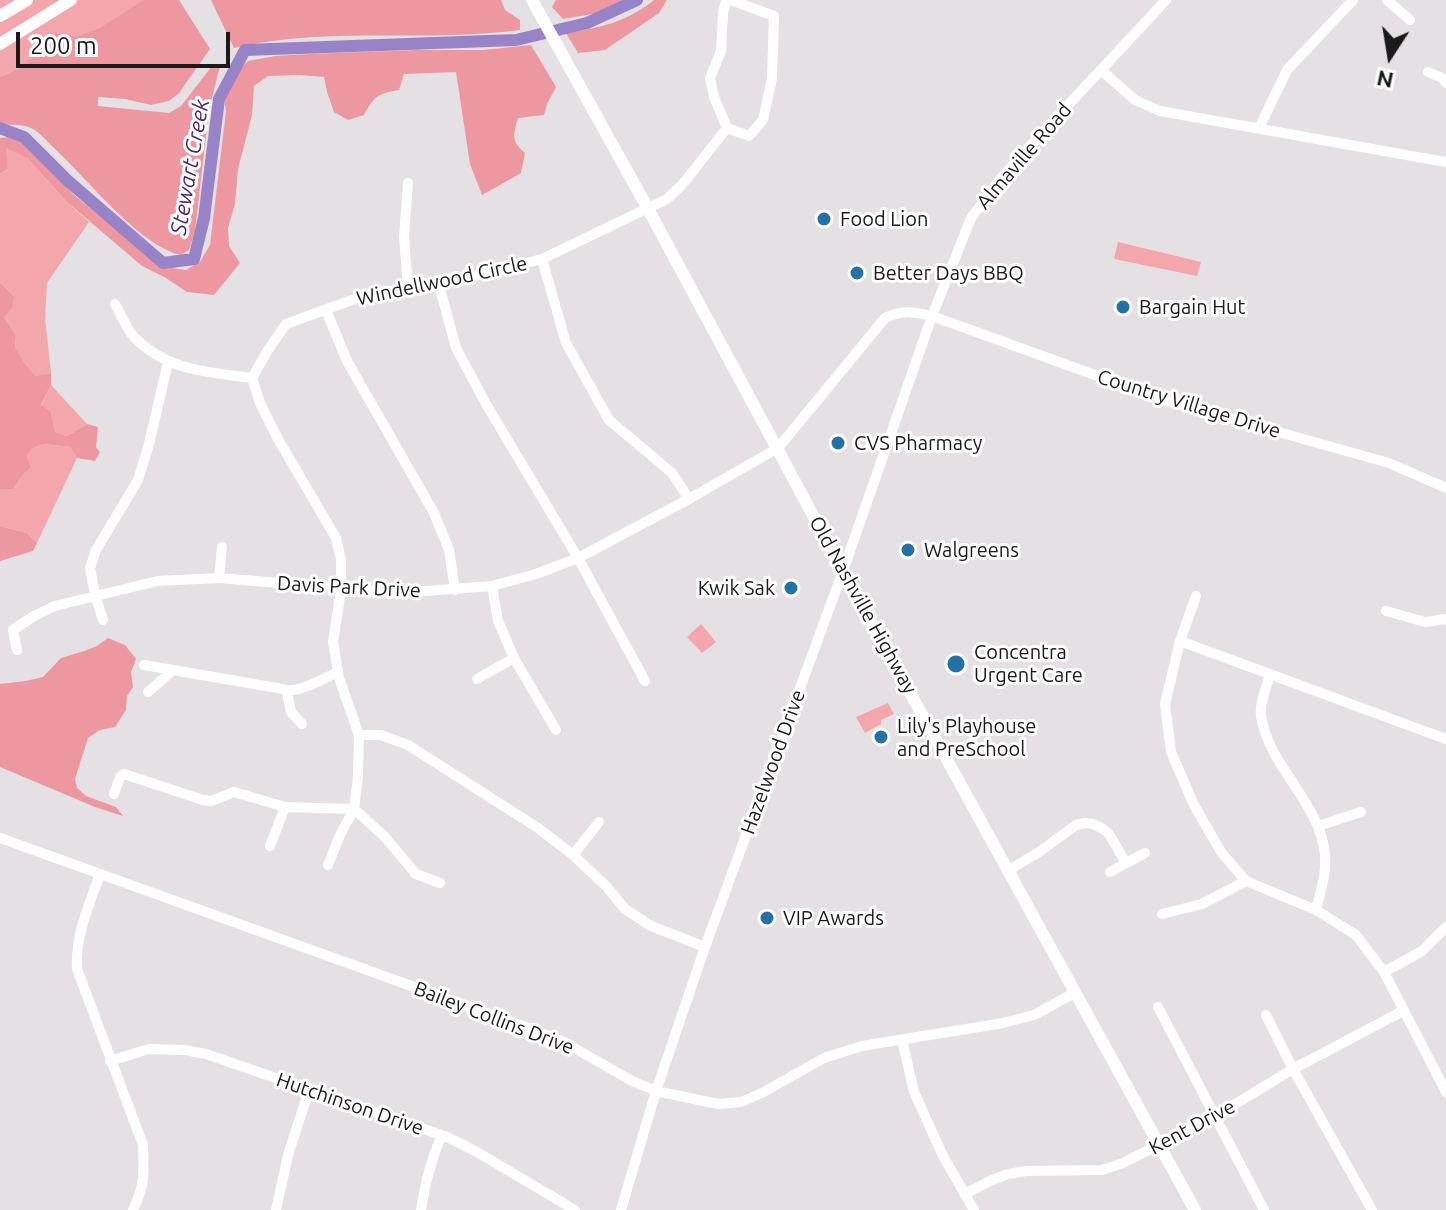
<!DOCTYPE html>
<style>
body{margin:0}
#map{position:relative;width:1446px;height:1210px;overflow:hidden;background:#e4e0e3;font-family:Ubuntu,sans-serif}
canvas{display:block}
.north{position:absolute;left:1350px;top:16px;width:80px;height:80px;-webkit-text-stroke:6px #fff;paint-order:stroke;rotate:192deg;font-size:22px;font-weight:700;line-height:32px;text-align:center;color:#1b1a1b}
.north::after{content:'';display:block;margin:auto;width:28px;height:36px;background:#1b1a1b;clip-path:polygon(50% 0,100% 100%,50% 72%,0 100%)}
.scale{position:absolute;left:16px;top:32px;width:214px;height:36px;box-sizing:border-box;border:4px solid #1b1a1b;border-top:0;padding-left:10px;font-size:24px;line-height:28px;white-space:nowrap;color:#1b1a1b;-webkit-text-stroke:6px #fff;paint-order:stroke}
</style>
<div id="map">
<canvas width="1446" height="1210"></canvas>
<div class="north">N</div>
<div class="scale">200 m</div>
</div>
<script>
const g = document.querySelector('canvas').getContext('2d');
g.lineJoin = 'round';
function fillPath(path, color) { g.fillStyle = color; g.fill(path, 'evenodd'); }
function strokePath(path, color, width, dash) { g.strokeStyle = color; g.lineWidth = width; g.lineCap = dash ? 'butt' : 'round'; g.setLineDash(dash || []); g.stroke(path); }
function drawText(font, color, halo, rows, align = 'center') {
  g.font = font + ' Ubuntu,sans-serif'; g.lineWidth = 6; g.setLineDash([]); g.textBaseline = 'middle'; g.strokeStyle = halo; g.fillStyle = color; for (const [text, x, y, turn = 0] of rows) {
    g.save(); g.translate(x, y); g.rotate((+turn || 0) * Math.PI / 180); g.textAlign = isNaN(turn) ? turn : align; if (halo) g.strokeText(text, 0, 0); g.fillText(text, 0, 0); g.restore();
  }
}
fillPath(new Path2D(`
 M0,0H143L99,28L77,36L56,33L47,37L38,52L20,68L0,77Z
 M5,147L26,157L67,202L89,222L47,283L45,318L51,373L36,376L26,365L15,347L16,335L4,317L14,296L0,282V174L8,169Z
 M1118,242L1201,262L1197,276L1114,259Z
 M51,385L87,424L67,436L55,432L51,412L41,406Z
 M44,444L70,447L77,458L37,543L27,533L0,526V489H13L23,475L31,467L27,457L31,449Z
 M701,624L716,642L702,653L687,637Z
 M888,703L894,714L881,720V724L865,733L856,717Z`), '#f4a6ad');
fillPath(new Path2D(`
 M143,0H179L210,49L179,93L169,101L151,105L125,99L98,97V106L169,113L181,106L212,66H220L209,110L195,231L189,250L181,255C139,246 86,177 54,148C47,142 39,131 31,128C23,124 9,125 0,124V77L20,68L38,52L46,37L56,33L77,36L99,28Z
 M211,0H501L505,10L520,20V30C425,43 328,26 234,48Z
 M556,0H625L593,14L563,19L552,7Z
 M654,0H667L659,13L605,50L578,53L566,33C599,28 627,22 654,0Z
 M531,45L556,87L547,104L544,115L518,118C513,135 511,141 525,153L521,173L482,195L470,164L456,72L404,74L399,90C379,93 374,96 364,115L348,120L334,112L327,92L324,77L299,75L268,76L254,86L252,115L238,169L235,204L228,228L229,246L240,263L214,295L187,292L166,278L142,266L67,202L27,158L6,148L8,169L0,174V138L9,137L25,143L74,195L164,267L186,270L200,262L210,245L226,111L224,98L236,73L248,61L275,56L309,54L416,50H483Z
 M0,282L14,296L12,308L4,317L16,335L15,347L26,365L36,376L51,373V385L41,405L51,412L55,432L67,436L87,424L98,427L96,447L100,452L95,461L77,458L70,447L44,444L31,449L27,457L31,467L23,475L13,489H0Z
 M0,526L27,533L37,543L33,551L0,561Z
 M108,638L125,645L136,659L131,672L133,687L127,696L126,710L115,727L100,730L88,738L75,779L77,788L86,796L116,807L123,816L95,807L0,767V684L26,681L43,677L61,658L84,651L97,646Z`), '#ed98a1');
strokePath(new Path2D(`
 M0,128L24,137L67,180L163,263L194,259L204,218L219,99L245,50L516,40L587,23L637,0`), '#9983c7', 12);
strokePath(new Path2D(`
 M726,0L723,13L721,51L710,78L714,97L727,128L749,136L763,120L772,78L774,16L731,0
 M1387,0L1410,20
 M1101,70L1135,100L1160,111L1446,162
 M1428,72L1442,78L1446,83
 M1259,128L1287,70L1353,0
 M542,259L566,343L609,420L672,473L689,499
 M439,285L456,348L486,404L578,558L645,681
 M408,288L404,237L408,183
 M115,304C121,314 126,328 134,337C167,371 208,372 252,378
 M326,310L347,361L434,513L449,550L455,590
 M219,578L222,547
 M492,586L498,621L514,658L556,730
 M1196,596L1180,641L1165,704L1171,752L1194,805L1221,852L1246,881L1316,910L1356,935L1384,972L1446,1092
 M1386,611L1425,622L1446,619
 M103,620L95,595L90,568L96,550L138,480L149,444L168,362
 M1180,641L1446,739
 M17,650L13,630L34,616L55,606L157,581L219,578L399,593L492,586L536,574L578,558L689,499L778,448L885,318C903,309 912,312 932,316L1164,400L1389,463L1446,488
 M144,665L283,689C297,695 324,678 338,672
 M1270,674C1267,687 1259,704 1261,716C1269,767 1321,804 1325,855C1327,873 1320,893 1316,910
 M477,679L514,658
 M148,692L173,670
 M287,692L291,712L302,724
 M359,735H381L408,745L538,828L573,855L607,887L625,909L651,926L705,947
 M114,794L120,777L124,774L203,800L211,801L234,792L285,807L354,809L340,835L328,865
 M1318,826L1361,812
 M0,838L531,1029L562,1041L632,1081L656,1091L718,1104L741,1102L762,1093L824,1058L862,1046L1003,1023L1034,1015L1076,992
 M270,846L285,807
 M573,855L599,822
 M1126,863L1145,853
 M1009,870L1039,852L1076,825L1085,823L1093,824L1103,829L1109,834L1126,863L1110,872
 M100,874C89,905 75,936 77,969L143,1145C144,1173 145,1185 133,1210
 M440,883L416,874L384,836L354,809L358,777L359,735L339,678L333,642L341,590V560L336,538L278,439L260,403L252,378L268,350L286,324L360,297L408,288L439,285L542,259L667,199L682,185L727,128
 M1162,914L1202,904L1246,881
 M1384,972L1422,951L1446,927
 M1158,1007L1264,1210
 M1266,1015L1293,1069L1372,1210
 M902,1040L914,1092L943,1156L974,1210
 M110,1061L149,1049L185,1050L206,1054L447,1137L477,1152L575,1210
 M965,1194L990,1181L1008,1174L1026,1171L1102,1170L1123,1163L1214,1117L1293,1069L1403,1011
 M276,1210L288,1155L309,1090
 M421,1210C425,1184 431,1159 442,1135
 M621,1210L656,1091L705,947L843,571L932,316L971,218L997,183L1017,160L1166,0`), '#fff', 10);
strokePath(new Path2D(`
 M532,0L647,207L843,571L1195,1210
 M0,16L27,0
 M0,44L71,0`), '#fff', 12);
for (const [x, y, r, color] of [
 [824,219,8,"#2471a3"],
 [857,273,8,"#2471a3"],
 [1123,307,8,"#2471a3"],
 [838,443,8,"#2471a3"],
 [908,550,8,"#2471a3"],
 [791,588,8,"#2471a3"],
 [956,664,10,"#2471a3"],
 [881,737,8,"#2471a3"],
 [767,918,8,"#2471a3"]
]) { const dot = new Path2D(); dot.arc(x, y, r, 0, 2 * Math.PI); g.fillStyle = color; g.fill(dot); strokePath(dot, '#fff', 3); }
drawText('20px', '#1b1a1b', '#fff', [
 ["Almaville Road",1024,156,-49],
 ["Windellwood Circle",442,281,-12],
 ["Country Village Drive",1189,404,17],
 ["Davis Park Drive",349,587,3],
 ["Old Nashville Highway",863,605,61],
 ["Hazelwood Drive",773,762,-70],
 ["Bailey Collins Drive",494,1018,21],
 ["Hutchinson Drive",350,1104,19],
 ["Kent Drive",1192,1127,-28]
]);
drawText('20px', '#1b1a1b', '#fff', [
 ["Food Lion",840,219],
 ["Better Days BBQ",873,273],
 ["Bargain Hut",1139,307],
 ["CVS Pharmacy",854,443],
 ["Walgreens",924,550],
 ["Kwik Sak",775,588,"right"],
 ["Concentra",974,652],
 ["Urgent Care",974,675],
 ["Lily's Playhouse",897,726],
 ["and PreSchool",897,749],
 ["VIP Awards",783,918]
], 'left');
drawText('italic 22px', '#492779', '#fff', [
 ["Stewart Creek",190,167,-80]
]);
</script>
